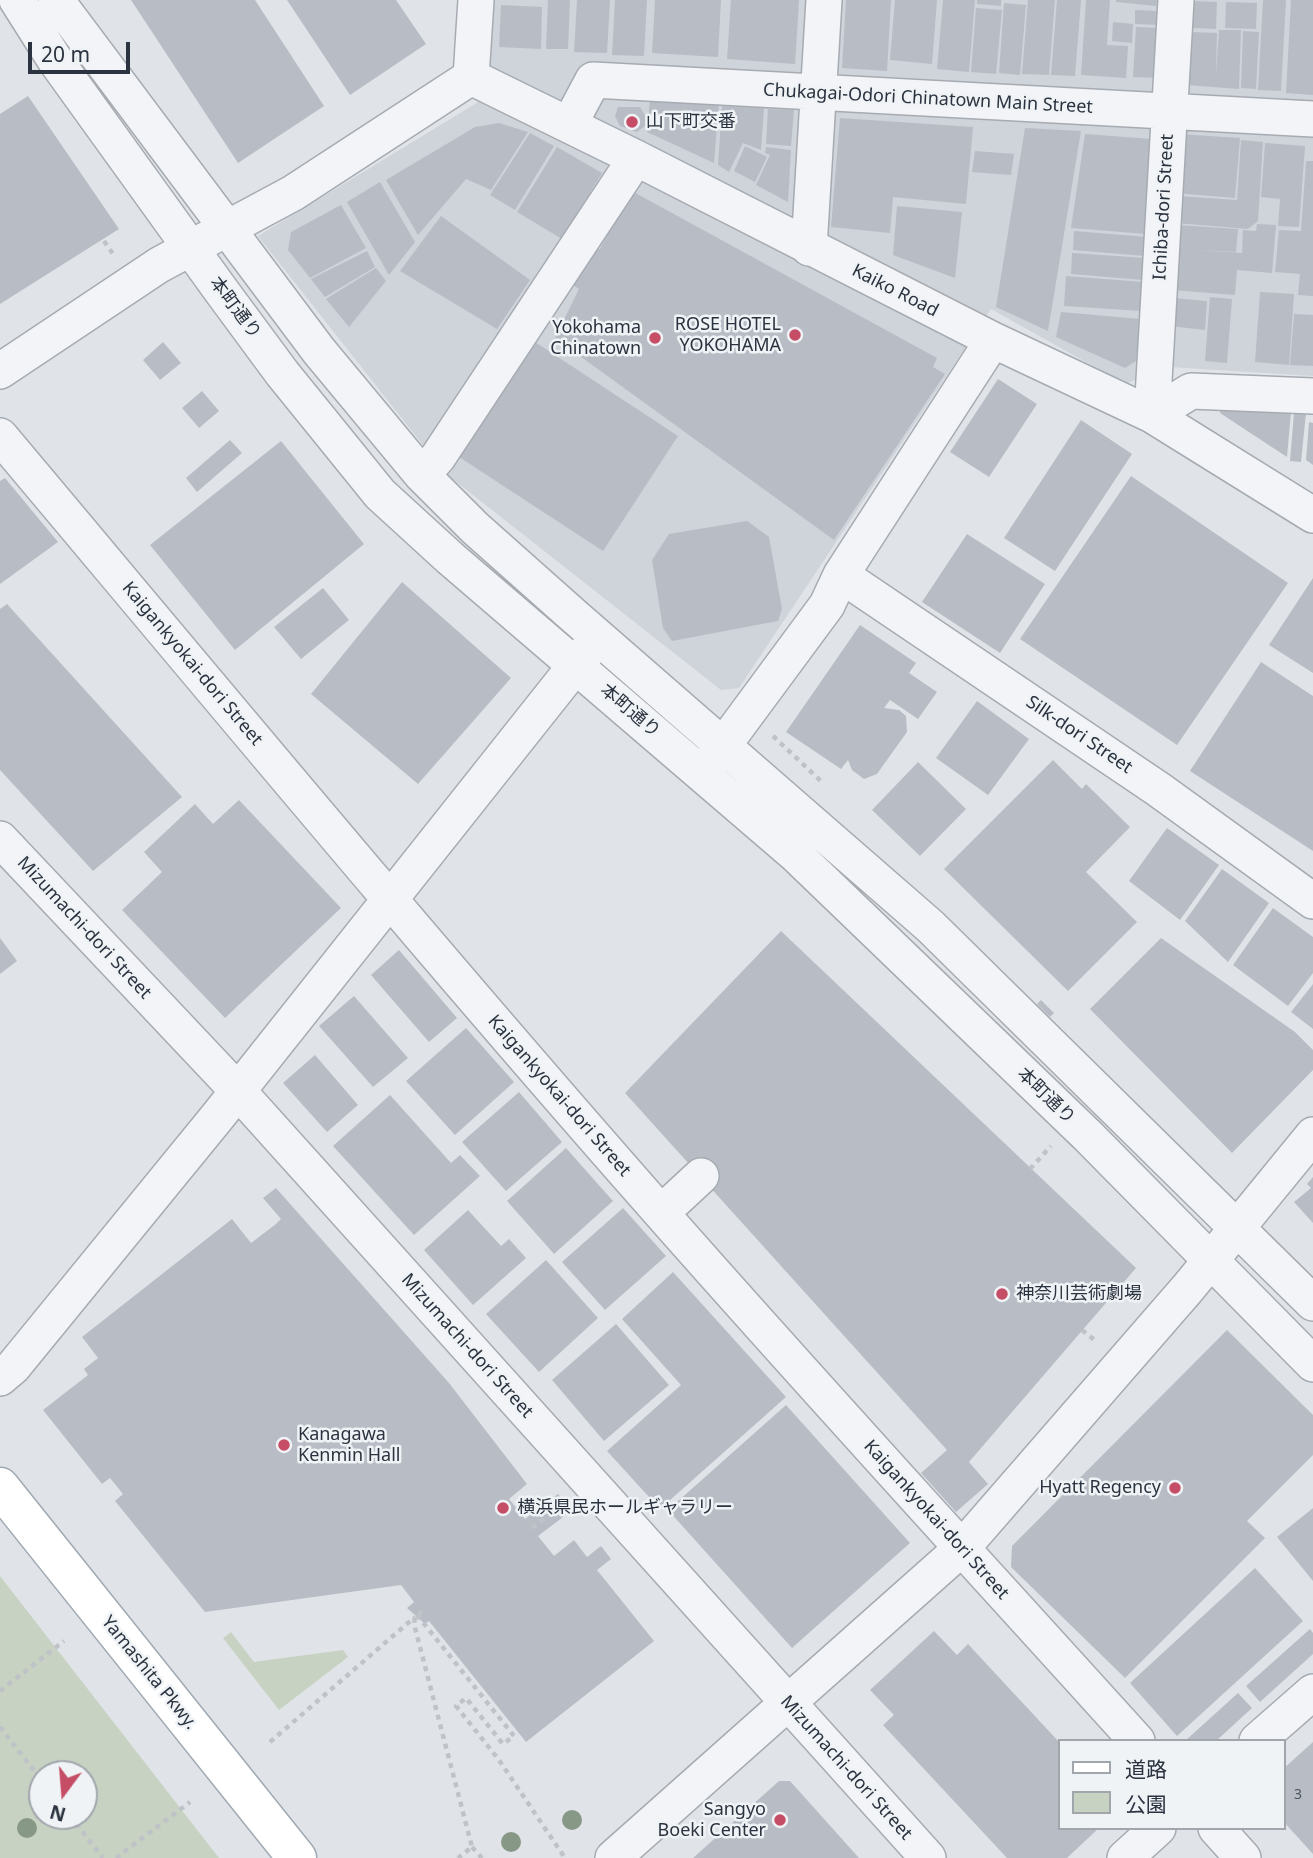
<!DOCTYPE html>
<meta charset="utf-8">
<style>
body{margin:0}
#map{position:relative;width:1313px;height:1858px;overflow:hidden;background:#e0e4e8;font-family:"Noto Sans","Noto Sans JP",sans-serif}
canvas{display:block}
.legend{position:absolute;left:1058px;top:1739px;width:228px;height:91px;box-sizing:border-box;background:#f0f3f6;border:2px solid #a1a6ad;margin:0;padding:9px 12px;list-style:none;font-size:21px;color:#2a333f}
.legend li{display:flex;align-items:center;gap:14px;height:35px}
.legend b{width:35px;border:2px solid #a1a6ad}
.north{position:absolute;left:28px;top:1760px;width:70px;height:70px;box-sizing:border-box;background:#f0f3f6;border:2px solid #a1a6ad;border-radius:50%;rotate:196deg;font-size:19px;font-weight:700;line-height:28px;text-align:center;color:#2a333f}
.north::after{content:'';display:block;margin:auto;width:24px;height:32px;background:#c54e66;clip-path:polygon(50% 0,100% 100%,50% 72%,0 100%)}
.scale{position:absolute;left:28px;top:42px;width:102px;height:32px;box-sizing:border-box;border:4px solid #2a333f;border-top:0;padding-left:9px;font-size:21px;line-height:24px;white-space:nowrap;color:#2a333f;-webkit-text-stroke:5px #f0f3f6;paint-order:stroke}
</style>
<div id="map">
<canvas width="1313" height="1858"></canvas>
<ul class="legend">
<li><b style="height:9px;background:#fff"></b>道路</li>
<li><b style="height:19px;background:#c7d2c2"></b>公園</li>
</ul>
<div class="north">N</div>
<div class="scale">20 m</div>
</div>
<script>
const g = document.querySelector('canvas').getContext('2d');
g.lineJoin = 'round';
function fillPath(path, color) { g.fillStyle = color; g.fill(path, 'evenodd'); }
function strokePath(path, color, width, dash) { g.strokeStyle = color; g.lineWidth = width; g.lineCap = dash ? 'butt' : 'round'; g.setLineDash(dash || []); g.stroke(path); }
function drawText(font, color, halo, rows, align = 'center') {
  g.font = font + ' "Noto Sans","Noto Sans JP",sans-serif'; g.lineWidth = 5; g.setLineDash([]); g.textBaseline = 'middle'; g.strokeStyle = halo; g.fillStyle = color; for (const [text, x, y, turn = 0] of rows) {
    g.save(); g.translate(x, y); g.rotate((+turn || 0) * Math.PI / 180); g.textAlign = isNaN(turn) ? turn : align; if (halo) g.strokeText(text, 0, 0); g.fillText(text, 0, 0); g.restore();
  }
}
fillPath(new Path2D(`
 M487,0H1313V376L1169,367L1125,384L991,309L739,688L721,690L445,473L258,236L480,101Z`), '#cfd3da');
fillPath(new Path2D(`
 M0,1576L219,1858H0ZM42,1774H84V1816H42Z
 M231,1632L254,1662L343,1650L348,1657L279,1710L223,1638Z`), '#c7d2c2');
fillPath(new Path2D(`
 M131,0H255L324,106L238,163Z
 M287,0H396L426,44L350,95Z
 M548,0H570L568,49H546Z
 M577,0H610L607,53L574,52Z
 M615,0H647L644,56L612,55Z
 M655,0H721L718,57L652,53Z
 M731,0H799L795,64L727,59Z
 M846,0H891L887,71L842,68Z
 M895,0H937L932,64L890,60Z
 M943,0H975L969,72L937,69Z
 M977,0H1001V6L977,4Z
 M1028,0H1055L1049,75L1022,74Z
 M1057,0H1081L1075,76L1051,75Z
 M1086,0H1110L1107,45L1128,46L1126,78L1081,75Z
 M1116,0H1157L1156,6L1116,2Z
 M1263,0H1286L1281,91L1258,90Z
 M1291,0H1313V95L1286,93Z
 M1193,1L1217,2L1216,29L1192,28Z
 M1226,2L1257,3L1256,29L1225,28Z
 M1004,3L1026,5L1020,75L999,73Z
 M501,5L542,7L541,49L499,47Z
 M976,8L1002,10L996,74L971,72Z
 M1135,10L1159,11V25L1135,24Z
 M1113,22L1133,24L1132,43L1112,41Z
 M1136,27L1159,28L1156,78L1133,77Z
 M1219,30H1241L1239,89L1187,85L1190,32L1217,33L1216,75Z
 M1243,31L1259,32L1256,89L1241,88Z
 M28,96L119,229L0,304V114Z
 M650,99L719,103L714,163L647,132Z
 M722,106L764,108L761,150L743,143L729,172L718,165Z
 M618,107H640L646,117L645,126L637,132L620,126L615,116Z
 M768,109L794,110L791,146L766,144Z
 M840,118L973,127L966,204L893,197L890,233L831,227Z
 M499,123L528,132L491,190L466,179L418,235L386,180L475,127Z
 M1025,128L1081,131L1048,331L996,307Z
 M530,133L554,146L515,210L490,195Z
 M1085,134L1152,139L1147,234L1071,228Z
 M1179,134L1240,138L1235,198L1175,193Z
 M1241,140L1263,142L1258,221L1248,229L1176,223L1178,196L1237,200Z
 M1265,143L1305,146L1299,227L1278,226L1280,199L1261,197Z
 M745,146L767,157L755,182L734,171Z
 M557,147L602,173L562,239L517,212Z
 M766,147L791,150L788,202L756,185L770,155L765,153Z
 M975,151L1014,154L1011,175L972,172Z
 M1306,161H1313V296L1298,295L1300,274L1275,272L1279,230L1301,231Z
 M380,182L415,242L389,275L347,202Z
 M630,190L937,358L933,367L945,374L834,540L555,338L579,289L568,282L591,244L600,249Z
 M341,205L366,248L310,278L288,250L291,232Z
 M897,206L962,212L955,278L893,255Z
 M441,216L530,280L497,329L400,271Z
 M1257,224L1276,225L1272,273L1237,270L1235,295L1172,290L1177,225L1238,229L1236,252L1196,250L1242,253L1243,230L1256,231Z
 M1074,231L1147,237L1145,256L1073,250Z
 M367,251L375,267L325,297L311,279Z
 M1072,253L1145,258L1143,280L1071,274Z
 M376,268L386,281L349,327L326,299Z
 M1066,276L1143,282L1142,311L1064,306Z
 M1260,292L1294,294L1289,365L1255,362Z
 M1210,297L1232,299L1227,363L1205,361Z
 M1172,298L1207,301L1205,330L1170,326Z
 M1061,312L1140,319L1136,361L1125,368L1056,337Z
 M1294,314L1313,315V366L1290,365Z
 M532,340L678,436L603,551L456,455Z
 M163,342L181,363L160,380L143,360Z
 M998,379L1037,404L989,477L950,452Z
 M202,391L219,411L199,428L182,408Z
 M1221,407L1291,412L1287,457L1220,413Z
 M1294,412L1306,413L1301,462L1290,461Z
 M1081,420L1132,454L1055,571L1004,538Z
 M1309,422L1313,423V465L1306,460Z
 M230,440L242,453L197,492L186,478Z
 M281,441L364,544L235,650L150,545Z
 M1131,476L1288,583L1177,745L1020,639Z
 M5,478L58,542L0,584V481Z
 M747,521L769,537L782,609L778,621L672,641L663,628L652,560L669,534Z
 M967,534L1045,584L1000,653L922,602Z
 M1313,578V673L1269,645Z
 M402,582L511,678L418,784L311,694Z
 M323,588L349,620L301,659L274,627Z
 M7,604L182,797L93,871L0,770V609Z
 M860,625L916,663L909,673L937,692L918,719L890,700L884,708L899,710L906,716L907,732L877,774L864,779L852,770L848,760L841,769L786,732Z
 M1261,662L1313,696V851L1190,771Z
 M977,701L1029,739L988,795L936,758Z
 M1053,760L1082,789L1086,784L1130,827L1086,872L1137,922L1068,991L944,869Z
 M918,762L966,809L920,856L872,810Z
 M239,800L341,908L225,1018L122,910L162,872L144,852L195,804L213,824Z
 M1167,828L1219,865L1180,920L1129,881Z
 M1222,869L1269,903L1228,962L1185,921Z
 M1273,908L1313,937V973L1288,1006L1233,965Z
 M781,931L1136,1268L969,1462L988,1484L956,1512L921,1473L947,1450L625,1093Z
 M0,938L17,961L0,974Z
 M1161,938L1295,1032L1313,1050V1070L1232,1153L1090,1009Z
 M399,950L457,1018L429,1042L371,975Z
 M1313,984V1029L1291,1012Z
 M354,996L408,1058L373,1087L319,1026Z
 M1041,1000L1054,1013L1050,1017L1037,1004Z
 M466,1028L514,1082L455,1135L406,1081Z
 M315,1055L358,1105L327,1132L283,1083Z
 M519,1092L562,1142L506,1191L462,1142Z
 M390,1095L451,1163L460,1155L480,1176L414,1235L333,1146Z
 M566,1148L613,1201L554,1254L507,1201Z
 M1313,1177V1223L1294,1202L1311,1188L1307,1184Z
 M276,1188L449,1383L527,1484L509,1499L525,1519L558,1494L571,1511L538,1536L554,1556L574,1540L587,1557L601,1546L611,1559L597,1570L654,1641L526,1742L429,1621L425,1624L407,1608L414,1602L401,1585L205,1612L115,1501L123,1494L110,1478L102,1484L43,1410L88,1375L84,1369L98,1358L82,1337L232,1219L251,1243L276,1224L281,1219L263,1198Z
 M623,1208L666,1256L605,1310L562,1262Z
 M468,1210L501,1246L509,1239L526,1258L473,1305L424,1250Z
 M546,1260L598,1318L539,1372L486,1314Z
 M673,1272L786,1397L660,1509L607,1451L681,1385L622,1319Z
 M616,1324L669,1385L604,1441L552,1380Z
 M1227,1330L1313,1415V1455L1247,1521L1265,1538L1125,1678L1011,1567L1012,1546Z
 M786,1405L910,1543L792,1648L668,1510Z
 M1313,1508V1581L1277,1537Z
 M1255,1568L1303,1621L1177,1736L1130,1683Z
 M1310,1629L1313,1633V1654L1260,1702L1246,1686Z
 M934,1631L957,1655L968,1644L1059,1742V1828H1099L1067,1858H1007L883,1725L894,1715L870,1690Z
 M1238,1693L1252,1708L1216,1741H1185Z
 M1313,1742V1854L1283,1821V1769Z
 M779,1781H790L859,1858H693Z`), '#b8bdc5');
const minor = new Path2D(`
 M17,0L55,60L220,289L282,373L380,494L450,558L795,854L1088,1136L1313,1364
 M56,0L319,351L422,475L475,528L574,616L930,926L1313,1303
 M471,77L636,158L993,340L1152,415L1313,515
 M471,77L476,0
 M569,125L593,80L1313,119
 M809,248L824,0
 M0,371L159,265L293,193L471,77
 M1152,415L1176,0
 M1152,415L1191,391L1313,396
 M0,436C216,693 431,952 653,1204C812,1385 975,1562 1137,1741
 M422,475L438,457L636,158
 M841,575L1158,789L1313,901
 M711,762L827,605L841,575L993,340
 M0,839L237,1090L928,1858
 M661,1213L701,1176
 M0,1378L13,1367L218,1116L591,646
 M1257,1741L1313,1692
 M1216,1828L1243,1858
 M613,1858L962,1548L1188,1288L1313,1135
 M1125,1858L1158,1828`);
const major = new Path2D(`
 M0,1487L297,1858`);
strokePath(minor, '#a6abb2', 38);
strokePath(major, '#a0a9b3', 41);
strokePath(new Path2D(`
 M104,241L113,254
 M773,736L823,783
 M1030,1169L1051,1146
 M1082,1330L1097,1342
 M532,1528L564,1504
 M422,1611L415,1617L414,1624L472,1847L458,1858
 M417,1615L514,1736L503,1744L466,1698L456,1706L499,1760L565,1858
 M0,1691L64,1641
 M0,1727L42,1781
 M270,1742L415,1617
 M70,1816L103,1858
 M472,1847L482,1858
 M116,1858L190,1802`), '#bfc2c7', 4.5, [5, 5]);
strokePath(minor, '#f3f4f7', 35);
strokePath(major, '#fff', 38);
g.fillStyle = '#889887';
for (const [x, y] of [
 [572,1820],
 [27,1828],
 [511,1842]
]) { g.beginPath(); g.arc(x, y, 10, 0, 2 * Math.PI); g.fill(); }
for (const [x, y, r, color] of [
 [632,122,7,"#c54e66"],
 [795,335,7,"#c54e66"],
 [655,338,7,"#c54e66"],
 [1002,1294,7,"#c54e66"],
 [284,1445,7,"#c54e66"],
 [1175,1488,7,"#c54e66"],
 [503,1508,7,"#c54e66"],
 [780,1820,7,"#c54e66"]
]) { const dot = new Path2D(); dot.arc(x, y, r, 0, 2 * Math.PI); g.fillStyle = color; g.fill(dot); strokePath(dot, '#f0f3f6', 2.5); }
drawText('14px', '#4e5660', null, [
 ["3",1298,1795]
]);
drawText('18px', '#2a333f', '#f0f3f6', [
 ["Chukagai-Odori Chinatown Main Street",928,99,3],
 ["Ichiba-dori Street",1164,207,-87],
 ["Kaiko Road",895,291,27],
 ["本町通り",235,308,53],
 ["Kaigankyokai-dori Street",192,664,50],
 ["本町通り",630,711,40],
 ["Silk-dori Street",1079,735,34],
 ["Mizumachi-dori Street",84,928,47],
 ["Kaigankyokai-dori Street",559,1096,49],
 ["本町通り",1046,1096,44],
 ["Mizumachi-dori Street",467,1346,48],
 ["Kaigankyokai-dori Street",936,1520,48],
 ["Yamashita Pkwy.",149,1673,51],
 ["Mizumachi-dori Street",846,1768,48]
]);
drawText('18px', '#2a333f', '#f0f3f6', [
 ["山下町交番",646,122],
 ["ROSE HOTEL",781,325,"right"],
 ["YOKOHAMA",781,346,"right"],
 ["Yokohama",641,328,"right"],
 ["Chinatown",641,349,"right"],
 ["神奈川芸術劇場",1016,1294],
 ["Kanagawa",298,1435],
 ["Kenmin Hall",298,1456],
 ["Hyatt Regency",1161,1488,"right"],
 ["横浜県民ホールギャラリー",517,1508],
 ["Sangyo",766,1810,"right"],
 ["Boeki Center",766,1831,"right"]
], 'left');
</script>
